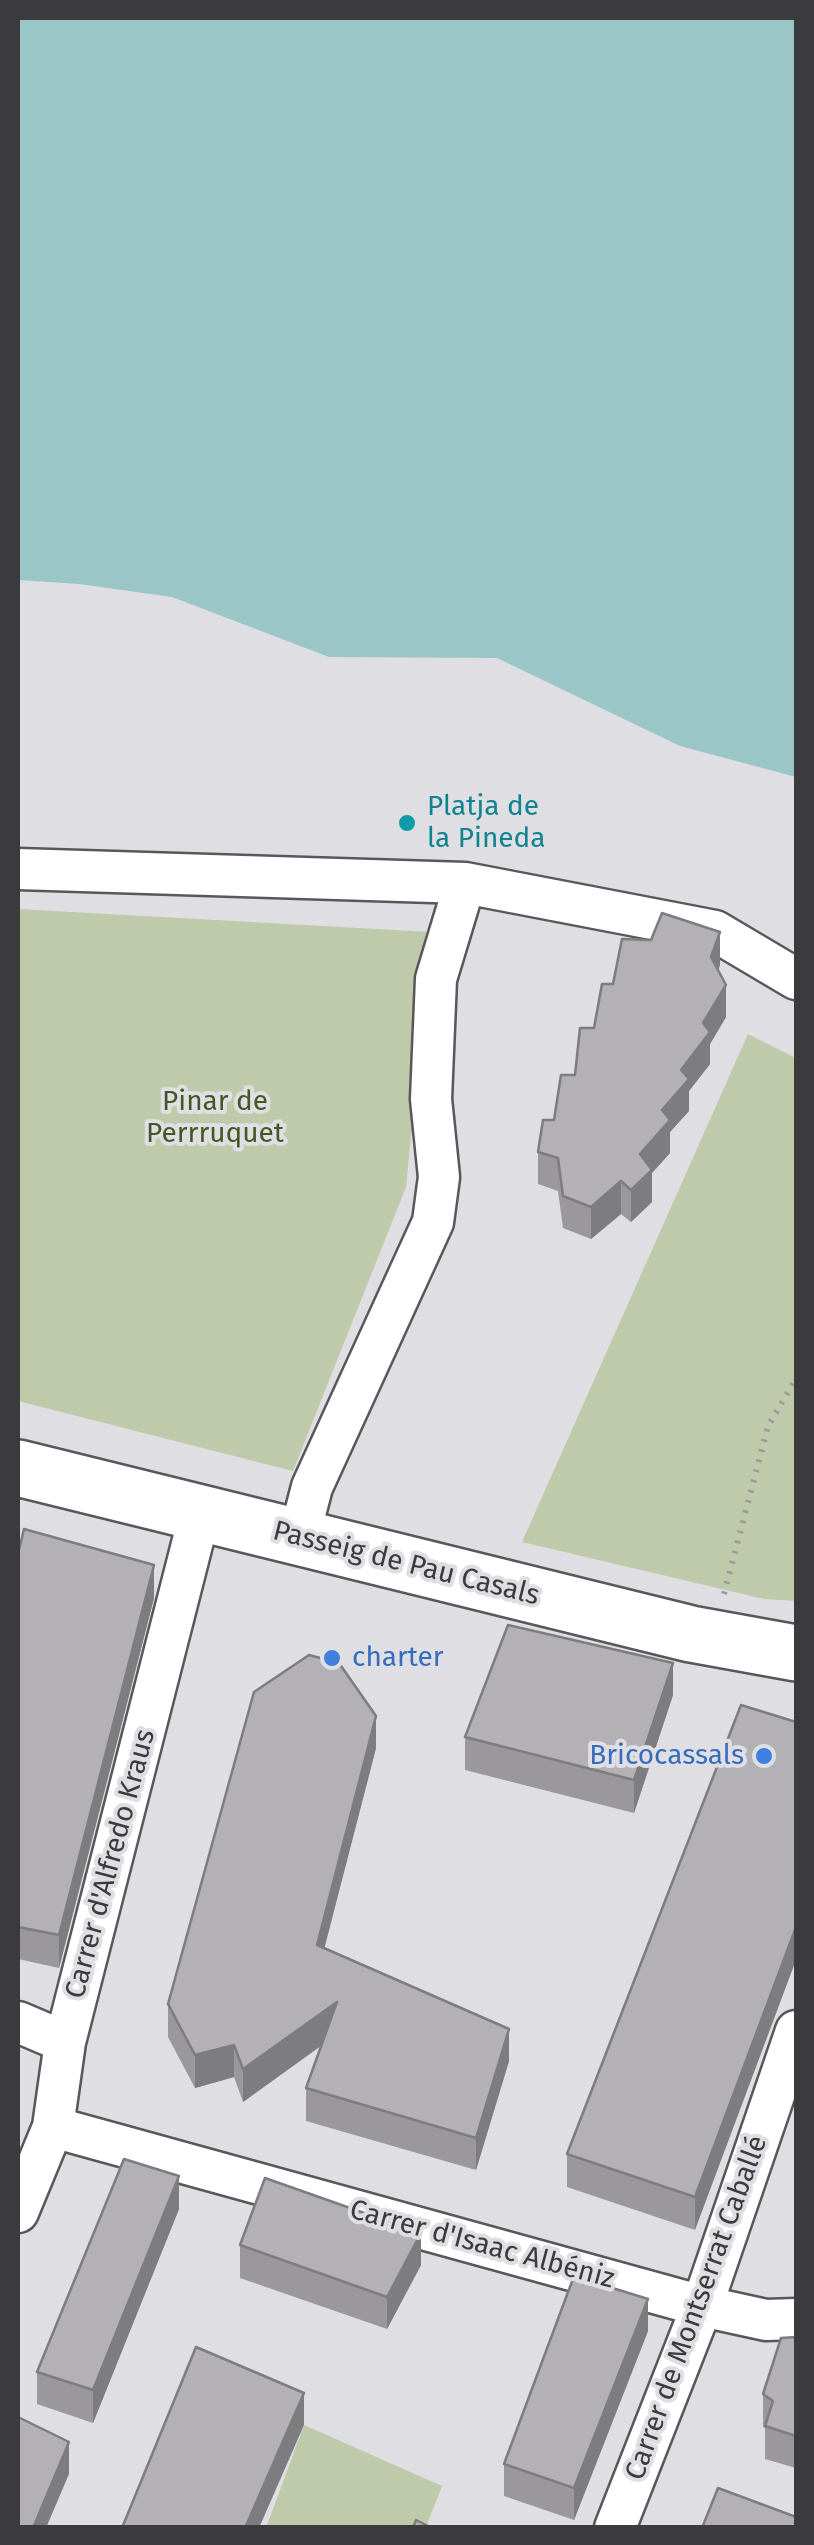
<!DOCTYPE html>
<meta charset="utf-8">
<style>
body{margin:0}
#map{position:relative;width:814px;height:2545px;overflow:hidden;background:#dfdee2;font-family:"Fira Sans",sans-serif}
canvas{display:block}
.frame{position:absolute;inset:0;border:20px solid #3b3a3c;pointer-events:none}
</style>
<div id="map">
<canvas width="814" height="2545"></canvas>
<div class="frame"></div>
</div>
<script>
const g = document.querySelector('canvas').getContext('2d');
g.lineJoin = 'round';
function fillPath(path, color) { g.fillStyle = color; g.fill(path, 'evenodd'); }
function strokePath(path, color, width, dash) { g.strokeStyle = color; g.lineWidth = width; g.lineCap = dash ? 'butt' : 'round'; g.setLineDash(dash || []); g.stroke(path); }
function drawText(font, color, halo, rows, align = 'center') {
  g.font = font + ' "Fira Sans",sans-serif'; g.lineWidth = 8; g.setLineDash([]); g.textBaseline = 'middle'; g.strokeStyle = halo; g.fillStyle = color; for (const [text, x, y, turn = 0] of rows) {
    g.save(); g.translate(x, y); g.rotate((+turn || 0) * Math.PI / 180); g.textAlign = isNaN(turn) ? turn : align; if (halo) g.strokeText(text, 0, 0); g.fillText(text, 0, 0); g.restore();
  }
}
fillPath(new Path2D(`
 M18,909L431,932L406,1187L293,1471L18,1401Z
 M748,1034L796,1058V1601L764,1599L522,1542Z
 M304,2425L442,2486L426,2527L266,2528Z`), '#bfcaab');
fillPath(new Path2D(`
 M18,18H796V777L680,746L497,658L329,657L172,597L79,584L18,580Z`), '#9ac6c8');
const street = new Path2D(`
 M18,869L465,883L715,931L796,979
 M299,1537L312,1487L433,1222L439,1177L431,1099L436,979L465,883
 M18,2022L65,2042
 M53,2127L702,2306L766,2320L796,2319
 M18,2212L53,2127L65,2042L200,1513
 M615,2528L702,2306L796,2031`);
const secondary = new Path2D(`
 M18,1468L691,1634L796,1653`);
strokePath(street, '#59575a', 45);
strokePath(secondary, '#59575a', 60);
strokePath(new Path2D(`
 M724,1594L768,1426L796,1379`), '#9b9a9d', 6, [2.5, 8]);
strokePath(street, '#fff', 40);
strokePath(secondary, '#fff', 55);
fillPath(new Path2D(`
 M720,965L718,970L726,1017L710,1044V1064L689,1091V1111L670,1132V1153L652,1173V1202L631,1222L621,1214L591,1239L563,1228L558,1191L538,1184V1152L575,1075L613,984Z
 M18,1554L154,1598L59,1968L18,1959Z
 M673,1695L634,1813L465,1770V1737Z
 M741,1705L695,2230L567,2187V2154Z
 M376,1748L324,1948L509,2061L476,2170L306,2121V2088L321,2046L243,2102L234,2077L195,2088L168,2037V2004Z
 M179,2209L93,2423L37,2404V2372Z
 M240,2245L421,2265L387,2329L240,2278Z
 M648,2331L574,2520L504,2496V2464Z
 M796,2337V2468L765,2459V2428L763,2427V2394Z`), '#9a989c');
fillPath(new Path2D(`
 M720,932V965L711,990V957Z
 M726,985V1017L710,1044V1064L689,1091V1111L670,1132V1153L652,1173V1202L631,1222V1190L640,1154L703,1023Z
 M621,1181V1214L591,1239V1207Z
 M154,1565V1598L59,1968V1935Z
 M673,1663V1695L634,1813V1780Z
 M376,1716V1748L317,1977V1945Z
 M796,1927V1960L695,2230V2197Z
 M337,2002V2034L243,2102V2069Z
 M509,2029V2061L476,2170V2138Z
 M234,2045V2077L195,2088V2055Z
 M179,2176V2209L93,2423V2390Z
 M421,2233V2265L387,2329V2297Z
 M648,2299V2331L574,2520V2488Z
 M304,2393V2425L259,2528H245Z
 M69,2442V2474L46,2528H33Z`), '#7d7c7f');
const building = new Path2D(`
 M662,913L720,932L711,957L726,985L703,1023L710,1032L681,1070L689,1079L662,1110L670,1120L640,1154L652,1170L631,1190L621,1181L591,1207L563,1196L558,1158L538,1152L543,1120H554L561,1075H575L580,1028H594L602,984H613L622,939L651,940Z
 M24,1529L154,1565L59,1935L18,1927V1554Z
 M508,1625L673,1663L634,1780L465,1737Z
 M309,1655L339,1663L376,1716L317,1945L509,2029L476,2138L306,2088L337,2002L243,2069L234,2045L195,2055L168,2004L254,1692Z
 M741,1705L796,1722V1927L695,2197L567,2154Z
 M124,2159L179,2176L93,2390L37,2372Z
 M265,2178L421,2233L387,2297L240,2245Z
 M574,2276L648,2299L574,2488L504,2464Z
 M796,2337V2436L765,2426L773,2401L763,2394L781,2338Z
 M196,2347L304,2393L245,2528H122Z
 M18,2417L69,2442L33,2528H18Z
 M718,2488L796,2517V2528H702Z
 M416,2520L432,2528H413Z`);
fillPath(building, '#b3b1b5');
strokePath(building, '#7d7c7f', 2.5);
for (const [x, y, r, color] of [
 [407,823,10,"#0f9aa8"],
 [332,1658,10,"#3f7fe0"],
 [764,1756,10,"#3f7fe0"]
]) { const dot = new Path2D(); dot.arc(x, y, r, 0, 2 * Math.PI); g.fillStyle = color; g.fill(dot); strokePath(dot, '#dfdee2', 4); }
drawText('28px', '#0d838f', '#dfdee2', [
 ["Platja de",427,807],
 ["la Pineda",427,839]
], 'left');
drawText('28px', '#485623', '#dfdee2', [
 ["Pinar de",215,1102],
 ["Perrruquet",215,1134]
]);
drawText('28px', '#3b3a3c', '#dfdee2', [
 ["Passeig de Pau Casals",406,1564,14],
 ["Carrer d'Alfredo Kraus",111,1864,-75],
 ["Carrer d'Isaac Albéniz",482,2245,15],
 ["Carrer de Montserrat Caballé",697,2308,-70]
]);
drawText('28px', '#366cbe', '#dfdee2', [
 ["charter",352,1658],
 ["Bricocassals",744,1756,"right"]
], 'left');
</script>
